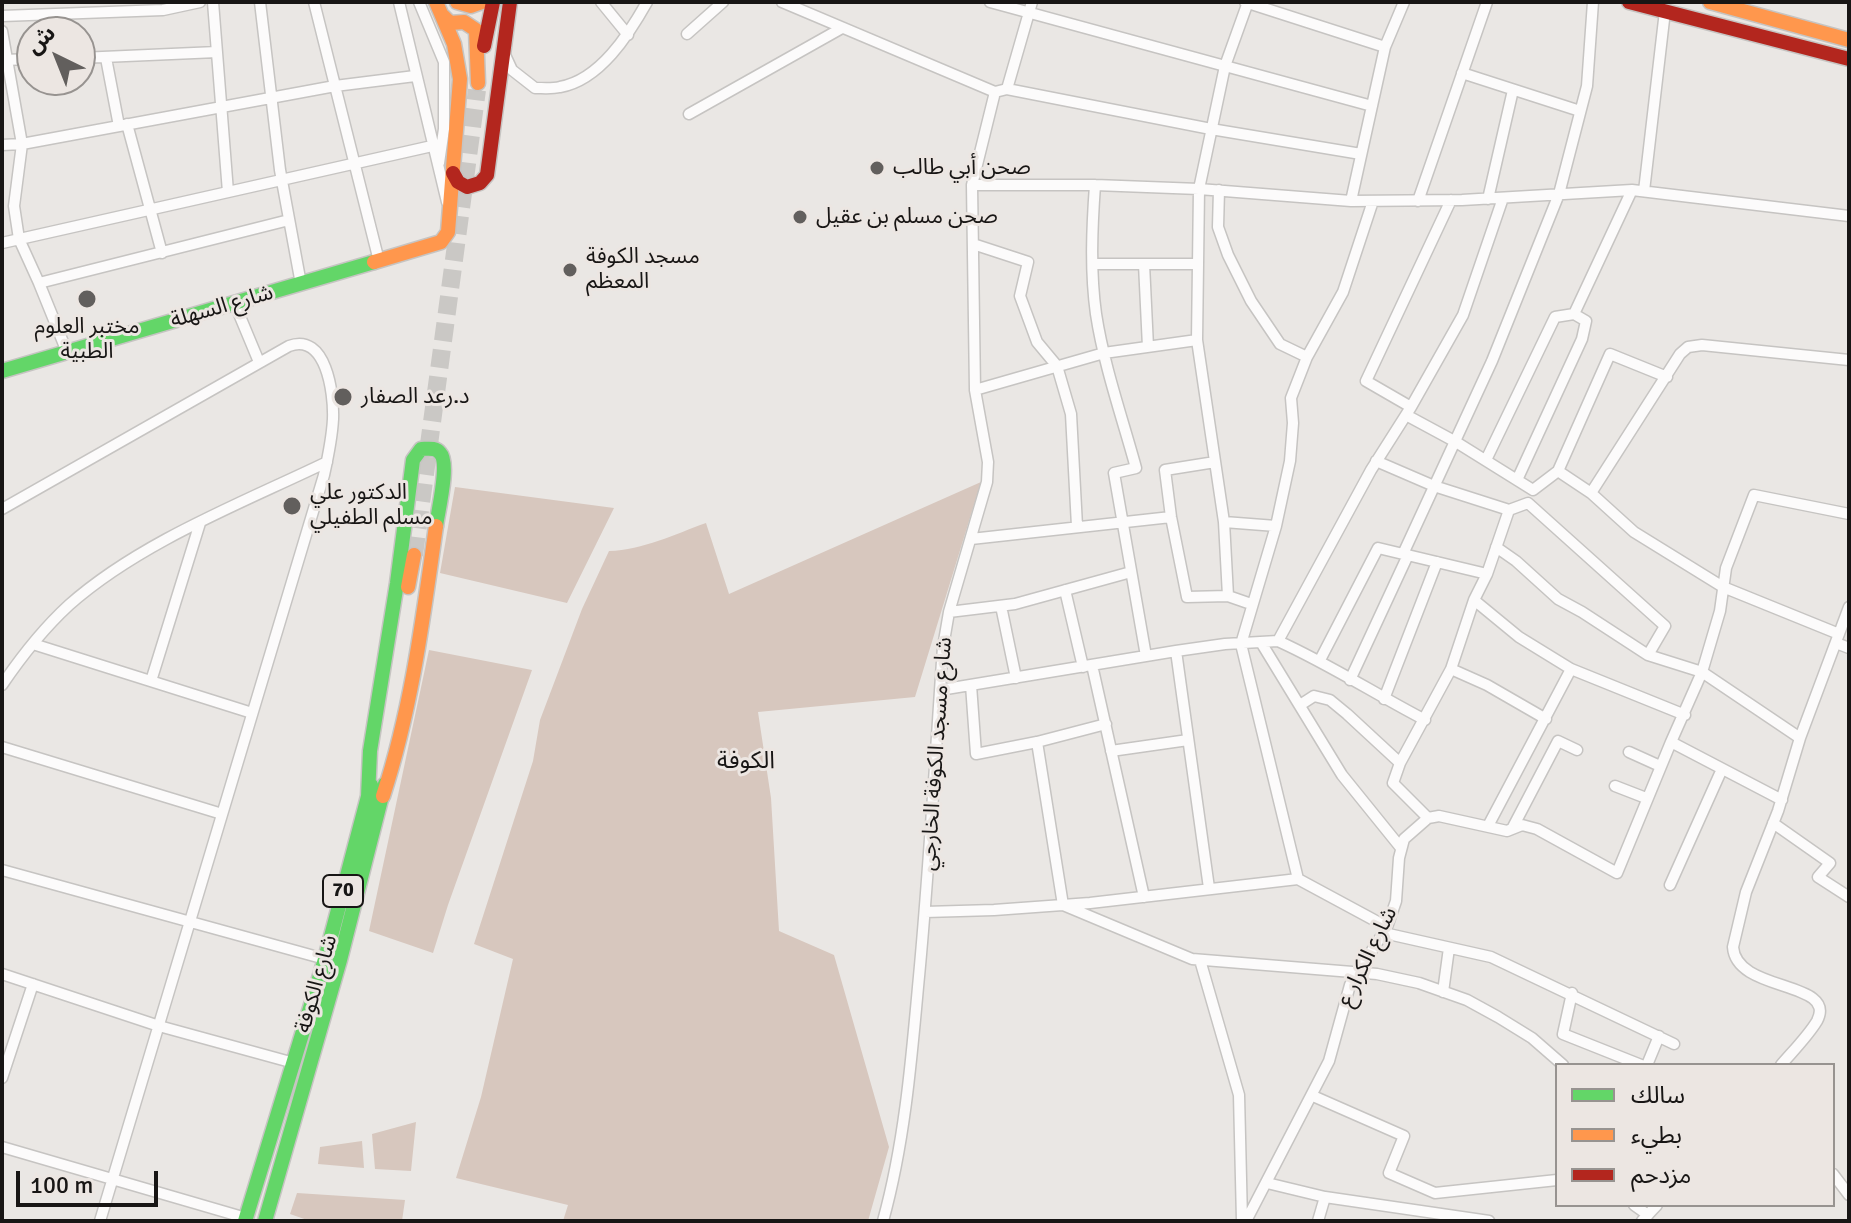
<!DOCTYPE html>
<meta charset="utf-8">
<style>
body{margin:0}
#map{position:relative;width:1851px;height:1223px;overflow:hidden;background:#eae7e4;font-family:Signika,"Noto Sans Arabic",sans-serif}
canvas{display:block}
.frame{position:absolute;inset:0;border:4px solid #181615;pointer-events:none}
.legend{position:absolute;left:1555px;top:1063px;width:280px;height:144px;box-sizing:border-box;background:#ece6e2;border:2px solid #979390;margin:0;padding:10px 14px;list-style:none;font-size:24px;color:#181615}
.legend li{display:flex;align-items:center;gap:16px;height:40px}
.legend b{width:40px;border:2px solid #979390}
.north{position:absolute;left:16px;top:16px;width:80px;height:80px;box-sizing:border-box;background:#ece6e2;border:2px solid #979390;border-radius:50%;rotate:317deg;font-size:22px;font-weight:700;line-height:32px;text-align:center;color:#181615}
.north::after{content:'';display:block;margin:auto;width:28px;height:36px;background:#625f5d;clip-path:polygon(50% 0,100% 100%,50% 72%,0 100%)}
.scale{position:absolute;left:16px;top:1171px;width:142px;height:36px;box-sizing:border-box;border:4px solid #181615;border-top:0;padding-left:10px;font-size:24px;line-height:28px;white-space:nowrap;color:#181615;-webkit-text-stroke:6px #ece6e2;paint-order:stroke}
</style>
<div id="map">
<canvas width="1851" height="1223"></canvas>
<div class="frame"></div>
<ul class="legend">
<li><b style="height:10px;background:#63d668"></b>سالك</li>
<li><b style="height:10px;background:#ff974d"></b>بطيء</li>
<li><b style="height:10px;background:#b3261e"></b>مزدحم</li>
</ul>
<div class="north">ش</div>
<div class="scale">100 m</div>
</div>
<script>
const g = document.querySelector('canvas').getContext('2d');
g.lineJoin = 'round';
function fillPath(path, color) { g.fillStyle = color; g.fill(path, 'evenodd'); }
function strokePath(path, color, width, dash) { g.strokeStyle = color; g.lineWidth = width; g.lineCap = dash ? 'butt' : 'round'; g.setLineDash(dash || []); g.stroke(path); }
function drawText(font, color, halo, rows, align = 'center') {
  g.font = font + ' Signika,"Noto Sans Arabic",sans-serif'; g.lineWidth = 6; g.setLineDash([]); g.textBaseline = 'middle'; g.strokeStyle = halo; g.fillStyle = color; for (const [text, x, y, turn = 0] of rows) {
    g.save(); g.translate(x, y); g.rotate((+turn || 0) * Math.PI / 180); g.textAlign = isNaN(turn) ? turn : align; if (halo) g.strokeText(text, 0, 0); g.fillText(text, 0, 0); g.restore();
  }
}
fillPath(new Path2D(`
 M981,482L915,697L758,712L771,798L779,931L834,955L889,1147L868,1221H563L568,1205L456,1178L481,1097L513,959L474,944L533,761L540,720L582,609L609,551C643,550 675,534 706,523L729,594Z
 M455,487L614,508L567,603L440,573Z
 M429,650L532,670L448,905L433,953L369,931Z
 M416,1122L411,1171L375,1169L372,1134Z
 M362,1141L364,1168L318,1164L320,1147Z
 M297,1193L405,1200L402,1221H310L290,1214Z`), '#d7c7be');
strokePath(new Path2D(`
 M414,555L477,90`), '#cac8c5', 18, [18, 9]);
const street = new Path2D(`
 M213,2L228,192
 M260,2L280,170L301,284
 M314,2L379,261
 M399,2L447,202
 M419,2L444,62V129L439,163
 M601,2L628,35
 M782,2L995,92
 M990,2L1372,106
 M1245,2L1385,47
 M2,16L163,10L200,2
 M2,31L22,144L14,206L19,239L39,283L289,220
 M687,34L723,2
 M506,57L512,70L535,88C543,88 552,89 560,87C600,80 629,34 647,2
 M80,58L217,52
 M106,58L119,126
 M4,60L32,59
 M1462,73L1580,111
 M1007,89L1032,2
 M995,92L1007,89L1211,129L1361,154
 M689,114L842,28
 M127,124L162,253
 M2,145L22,144L335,86L415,76
 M972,185H1095L1199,189L1351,201L1462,200L1632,190L1849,216
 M1095,185C1092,227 1090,271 1096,314C1104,366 1122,417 1136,468L1114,473L1146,656
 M1219,190L1218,227L1228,255L1251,301L1280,344L1307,357
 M1644,191L1665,11
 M1488,199L1513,90
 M1351,201L1385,47L1404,2
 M1373,201L1343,292L1307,357L1291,398L1293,423L1290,461L1276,526L1241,644L1298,879L1387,927
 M1418,201L1487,2
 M2,243L432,146
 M973,244L1028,262L1020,296L1037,342L1057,366L1071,414L1077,526
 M1093,264H1198
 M1144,264L1148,347
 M39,283L67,352
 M234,302L259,362
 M975,390L1104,353L1197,340
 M1411,407L1366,381L1451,200
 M1406,415L1456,442L1533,490L1558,471L1591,493
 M1486,460L1555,317L1574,314L1632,190
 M1376,461L1434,486L1509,510L1528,503L1665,626L1648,655
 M1215,462L1165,470L1171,517L1187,597L1228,596L1251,604
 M1558,471L1610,354L1667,377
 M1517,480L1582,339L1586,321L1574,314
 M2,509L289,346C326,332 334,393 333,419C332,438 328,457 324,475L100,1221
 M1224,522L1276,526
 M971,539L1171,517
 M1496,547L1516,561L1558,599L1582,612L1648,655L1702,672L1800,738
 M1403,554L1492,361L1559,194L1587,86L1593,2
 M1065,590L1083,667
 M1228,596L1224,522L1197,340L1199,189L1225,66L1248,2
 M1474,600L1519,637L1571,669L1685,715
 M1001,606L1016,678
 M949,612L1015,604L1131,572
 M1839,634L1723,587L1634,532L1591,493L1680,354L1688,347L1702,345L1849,360
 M1278,641C1329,664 1375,694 1425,720
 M1836,643L1849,648
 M33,644L252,713
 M1262,644L1342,775L1401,848
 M1176,651L1209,888
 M1320,660L1378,548L1487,574
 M1092,665L1144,897
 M1451,669L1487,685L1546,719
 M1350,680L1408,555
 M151,681L200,523
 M2,685C21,657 44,628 69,605C140,542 242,503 327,462
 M971,685L976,754L1037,742L1106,724
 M940,690L1176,651L1225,644L1278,641L1371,470L1411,407L1463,315L1503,198
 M1384,699L1437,562
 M1300,705L1314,696L1330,700L1347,714L1400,763
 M1037,742L1063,905L1192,959L1377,974L1419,983L1467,1000L1498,1017L1532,1038L1563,1065
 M1671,742L1702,672L1720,611L1726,568L1754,495L1849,514
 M2,747L222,814
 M1111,751L1188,740
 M1629,752L1660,766
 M1615,786L1646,798
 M1428,818L1393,783L1400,763L1451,669L1474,600L1487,574L1509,510
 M1773,823L1830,863L1818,877L1849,897
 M1488,826L1571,669
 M1513,827L1558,741L1577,750
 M2,870L325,959
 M1670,885L1722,769
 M925,912L994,910L1090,903L1298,879
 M1384,933L1491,957L1674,1044
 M1200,960L1239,1095L1242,1221
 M2,974L159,1026L294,1063
 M1443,992L1449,948
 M1572,993L1563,1034L1641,1065
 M1647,1065L1659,1036
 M1781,1065C1793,1051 1808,1036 1817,1021C1838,980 1736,993 1733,947L1746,892L1778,811L1800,738L1849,607
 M2,1078L33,984
 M1313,1096L1404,1136L1389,1173L1435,1193L1557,1180
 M2,1147L246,1218
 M1833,1174L1849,1195
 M1267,1183L1325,1197L1489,1221
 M1634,1205L1648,1215
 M883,1221C904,1145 911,1065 918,987C929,874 935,760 943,647L949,612L987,482L988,462L975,390L972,185L995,92
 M1246,1221L1329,1061L1350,985L1387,927L1396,901L1399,858L1404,839L1428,818L1439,816L1507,831L1522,825L1537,829L1617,873L1671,742L1782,800
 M1318,1221L1325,1197
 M1642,1221L1657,1205`);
const fast = new Path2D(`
 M2,371L374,262
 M368,797L370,751L397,583L413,460L421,449C427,449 436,447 440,453C450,463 438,511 436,526
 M245,1221L325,959L371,785
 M265,1221L340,960L385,784`);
const slow = new Path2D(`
 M457,2L471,6L482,2
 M1710,2L1849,40
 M443,16L450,23L464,22L476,30L478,83
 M374,262L441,242L448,232L460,79L454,44L436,2
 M408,587L414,555
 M383,796C412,707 423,618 436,526`);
const jam = new Path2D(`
 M1629,2L1849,59
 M484,46L493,2
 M453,173L458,182L467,187L480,183L487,175L510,2`);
strokePath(street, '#c6c4c2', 13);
strokePath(fast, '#c6c4c2', 17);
strokePath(slow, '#c6c4c2', 17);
strokePath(jam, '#c6c4c2', 17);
strokePath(street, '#fcfbfb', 10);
strokePath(fast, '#63d668', 14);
strokePath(slow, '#ff974d', 14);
strokePath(jam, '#b3261e', 14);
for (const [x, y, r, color] of [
 [877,168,8,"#625f5d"],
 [800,217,8,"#625f5d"],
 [570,270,8,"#625f5d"],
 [87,299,10,"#625f5d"],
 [343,397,10,"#625f5d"],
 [292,506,10,"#625f5d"]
]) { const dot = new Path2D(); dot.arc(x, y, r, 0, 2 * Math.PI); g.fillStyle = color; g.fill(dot); strokePath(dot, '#ece6e2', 3); }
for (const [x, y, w] of [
 [343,891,40]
]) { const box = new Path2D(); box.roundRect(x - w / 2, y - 16, w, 32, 6); g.fillStyle = '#ece6e2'; g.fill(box); strokePath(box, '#181615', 2); }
drawText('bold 20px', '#181615', null, [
 ["70",343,891]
]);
drawText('22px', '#181615', '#ece6e2', [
 ["صحن أبي طالب",893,168],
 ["صحن مسلم بن عقيل",816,217],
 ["مسجد الكوفة",586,257],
 ["المعظم",586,282],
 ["مختبر العلوم",87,327,"center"],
 ["الطبية",87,352,"center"],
 ["د.رعد الصفار",361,397],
 ["الدكتور علي",310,493],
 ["مسلم الطفيلي",310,518]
], 'left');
drawText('22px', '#181615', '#ece6e2', [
 ["شارع السهلة",222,307,-16],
 ["شارع مسجد الكوفة الخارجي",937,754,-86],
 ["شارع الكرار ع",1368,957,-64],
 ["شارع الكوفة",317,984,-74]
]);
drawText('24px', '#181615', '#ece6e2', [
 ["الكوفة",746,762]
]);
</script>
